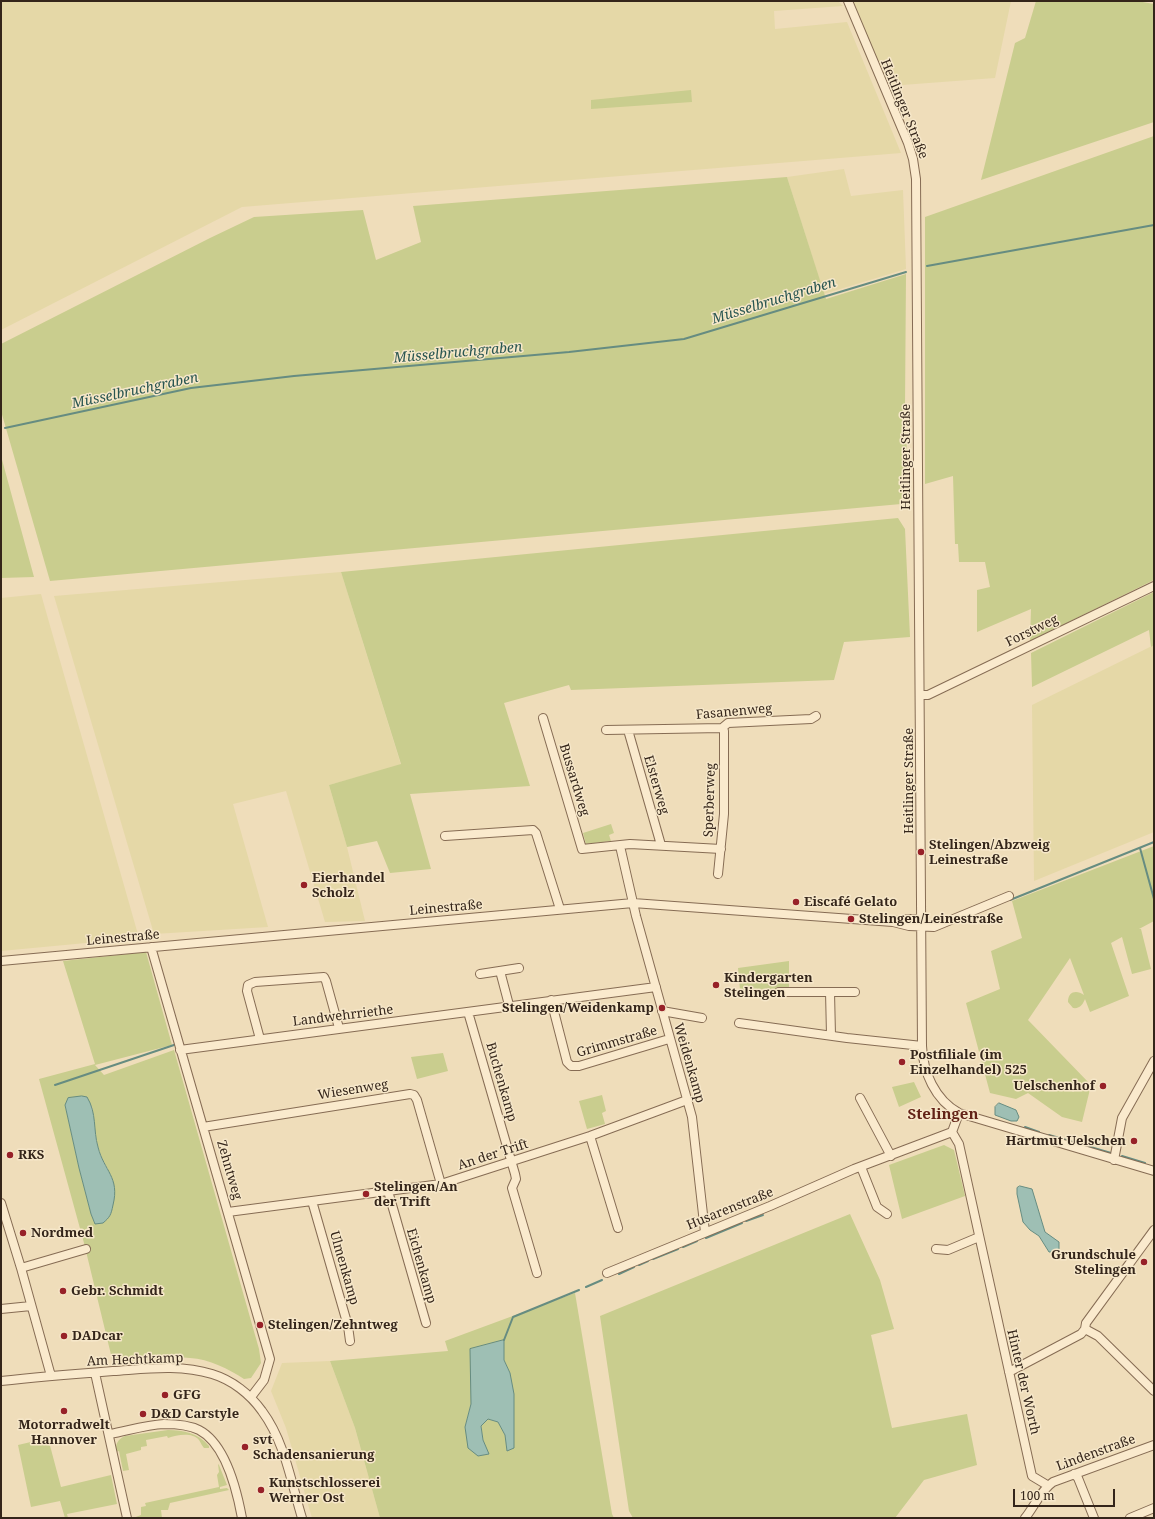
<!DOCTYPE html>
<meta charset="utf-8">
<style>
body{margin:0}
#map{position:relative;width:1155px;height:1519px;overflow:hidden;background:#efddba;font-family:"Noto Serif",serif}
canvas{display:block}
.frame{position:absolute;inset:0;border:2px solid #34251a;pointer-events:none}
.scale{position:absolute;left:1013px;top:1489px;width:102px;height:18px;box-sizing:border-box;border:2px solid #34251a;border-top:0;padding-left:5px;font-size:12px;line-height:14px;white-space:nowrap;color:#34251a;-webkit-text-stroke:3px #f6e7c9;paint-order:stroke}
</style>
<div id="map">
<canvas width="1155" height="1519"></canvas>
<div class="frame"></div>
<div class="scale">100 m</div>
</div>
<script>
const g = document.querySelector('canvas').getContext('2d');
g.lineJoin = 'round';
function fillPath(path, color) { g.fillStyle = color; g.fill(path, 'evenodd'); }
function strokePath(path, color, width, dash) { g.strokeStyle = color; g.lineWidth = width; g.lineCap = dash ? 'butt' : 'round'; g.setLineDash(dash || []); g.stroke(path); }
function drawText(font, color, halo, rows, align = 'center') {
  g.font = font + ' "Noto Serif",serif'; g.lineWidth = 3; g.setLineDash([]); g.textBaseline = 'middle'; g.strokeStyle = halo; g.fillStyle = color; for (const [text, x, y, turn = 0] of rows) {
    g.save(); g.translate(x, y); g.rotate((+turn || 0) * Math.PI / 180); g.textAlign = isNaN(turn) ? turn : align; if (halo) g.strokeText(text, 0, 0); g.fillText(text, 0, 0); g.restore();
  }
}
fillPath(new Path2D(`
 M1,1H838L843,6L774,11L775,29L847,22L901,153L242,207L1,330Z
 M849,1H1011L995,78L889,86Z
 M844,169L851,196L903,190L906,269L824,294L787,177Z
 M341,572L401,765L329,785L347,847L365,921L325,922L286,791L233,804L268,927L154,934L54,596Z
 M41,594L139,938L1,951V598Z
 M1154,645V832L1034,881L1032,705Z
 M330,1361L355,1428L380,1518H312L286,1428L271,1391L282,1363Z`), '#e5d8a7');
fillPath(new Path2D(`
 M1036,1H1137L1154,4V122L981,180L1015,43L1025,38Z
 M691,90L692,102L591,109V100Z
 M1154,136V580L1030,641L1031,609L977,632V590L990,587L985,562H959L958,544H955L953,476L925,484V217Z
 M787,177L826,299L906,274L905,406L907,457L901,504L50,581L1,411V344L210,238L254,217L363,210L376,260L421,242L413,206Z
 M1,456L34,577L1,578Z
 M898,518L905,529L910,637L844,642L834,680L571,690L569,685L504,703L530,786L410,794L431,869L390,873L377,841L347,847L329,785L401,764L341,572Z
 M1154,592V645L1151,647L1149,630L1032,687L1031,653Z
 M611,824L614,833L609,835L611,841L586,844L583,833Z
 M1154,846V921L1139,929H1141L1151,969L1132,974L1122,937L1111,943L1129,996L1090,1012L1085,999C1083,1004 1080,1009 1073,1008L1068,1002C1068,991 1077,990 1084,995L1070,958L1028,1020L1091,1085L1082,1122L1062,1117L1028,1093L1016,1099L990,1093L966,1003L1000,989L991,951L1022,938L1012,901Z
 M146,952L172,1045L95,1065L104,1075L174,1050L259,1349L261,1363L251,1378L244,1379C229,1369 209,1359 190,1358C165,1356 138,1361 113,1363L84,1243L39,1079L95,1064L63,961ZM65,1105L92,1106C95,1128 95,1150 108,1169L95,1223L91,1214L79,1168Z
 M789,961V989L740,990L738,968Z
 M443,1053L448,1071L417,1079L411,1057Z
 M914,1082L921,1097L899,1107L892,1087Z
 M602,1095L606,1111L602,1113L605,1124L587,1129L579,1101Z
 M944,1145L954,1150L965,1196L902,1219L889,1165Z
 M850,1214L880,1280L894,1329L871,1335L892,1428L967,1414L977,1465L924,1480L895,1518H633L629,1511L600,1316Z
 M575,1293L612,1514L614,1518H380L355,1428L330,1361L448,1351L445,1341ZM504,1340V1360L510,1373L507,1451L505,1435L498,1422L488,1419L481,1425L483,1440L488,1454L478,1456L465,1427L471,1404V1382Z
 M168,1430C184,1430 198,1433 209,1446V1448H204C202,1446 201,1443 199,1440C192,1432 177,1435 168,1438L167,1436L146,1440L147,1446L141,1447V1450L126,1454L129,1470L123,1471L119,1451L116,1452C115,1444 118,1439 125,1436Z
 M48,1438L61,1487L111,1475L117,1504L67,1514L68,1518H65L60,1501L31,1507L18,1445Z
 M218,1464L219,1465L227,1485L220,1487V1489L227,1488L229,1490L170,1503L168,1510H161L162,1518H133L141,1515V1507L146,1506L145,1503L219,1487L217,1475L219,1472Z`), '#c9cd8e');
const water = new Path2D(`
 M82,1096L87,1097C97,1113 93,1130 98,1147C104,1171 120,1177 113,1205C111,1215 110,1217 103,1223L95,1224L91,1214L79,1168L65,1105L68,1098Z
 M999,1103L1016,1110L1019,1117L1017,1121H1011L995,1115V1107Z
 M1020,1186L1032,1189L1045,1232L1059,1242V1249L1052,1252H1049L1039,1236L1030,1230L1023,1222L1017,1194V1188Z
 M504,1340V1360L510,1373L514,1394V1448L507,1451L505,1435L498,1422L488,1419L481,1426L483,1440L489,1454L478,1456L468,1448L465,1427L471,1404L470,1349Z`);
fillPath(water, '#9ebfb4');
strokePath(water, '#668c81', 1);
strokePath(new Path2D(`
 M927,266L1154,225
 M5,428L191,388L294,376L569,352L684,339L906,272
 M1140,848L1154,899
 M1010,900L1154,842
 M55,1085L174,1045
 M1025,1127L1039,1132
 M1049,1135L1111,1153
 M1122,1156L1145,1163
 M746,1221L763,1215
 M706,1238L742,1223
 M683,1247L697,1241
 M653,1259L678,1249
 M639,1265L648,1261
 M619,1274L634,1267
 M586,1287L602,1280
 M504,1340L513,1317L579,1290`), '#668c81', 2);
const minor = new Path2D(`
 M848,1L908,143L913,159L916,179L922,1046C923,1072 935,1100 959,1113L1154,1171
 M920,695H928L1154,586
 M543,718L582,849L630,844L721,849
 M606,730L722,728L728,723L811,719L816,716
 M628,730L661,845
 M445,836L533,830L536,833L560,909
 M620,846L636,916L692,1117L705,1232
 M718,874L724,814V731L722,728
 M896,921L909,919H921
 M151,947L270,1359L264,1380L251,1397
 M1,961L633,903L893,922L909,926L934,927L1009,896
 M500,971L509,1005
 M480,974L519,968
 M779,992H830L831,1035
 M830,992H855
 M551,1000L567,1062L571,1066H579L669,1039
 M662,1011L702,1018
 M468,1012L515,1174L516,1179L512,1188L537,1273
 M739,1023L847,1038L922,1046
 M260,1039L247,991L248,985L255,982L324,977L326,981L339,1028
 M180,1050L656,987
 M860,1098L891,1156
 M959,1113L952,1132L959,1144L1032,1476L1047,1485
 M203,1127L410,1094L414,1095L417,1100L441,1184
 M590,1136L618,1228
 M1114,1160L1122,1118L1154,1061
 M861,1167L877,1207L887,1214
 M388,1191L426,1323
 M312,1201L348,1326L350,1341
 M1,1203L21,1268L51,1376
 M228,1212L441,1184L590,1136L687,1100
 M936,1249L948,1250L979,1237
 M21,1268L86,1249
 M607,1273L770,1206L854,1169L952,1132
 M1,1309L31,1306
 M1085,1329L1098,1336L1154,1391
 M1009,1372L1081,1334L1085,1329L1086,1323L1154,1230
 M95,1373L127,1518
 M1,1381C38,1377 75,1374 113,1371C145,1369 180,1364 212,1374C232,1380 250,1394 262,1411C285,1442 291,1482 302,1518
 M110,1434C127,1431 145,1425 164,1424C175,1424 189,1425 199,1430C226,1444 237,1491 242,1518
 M1074,1474L1078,1478L1094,1518
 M1025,1518C1034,1507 1041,1490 1053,1482L1154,1445
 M1130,1518L1154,1508`);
strokePath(minor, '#866c54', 10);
strokePath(minor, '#faeacd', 8);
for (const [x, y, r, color] of [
 [921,852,4,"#972128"],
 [304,885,4,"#972128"],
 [796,902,4,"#972128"],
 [851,919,4,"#972128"],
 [716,985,4,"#972128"],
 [662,1008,4,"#972128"],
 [902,1062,4,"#972128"],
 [1103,1086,4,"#972128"],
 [1134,1141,4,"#972128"],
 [10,1155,4,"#972128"],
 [366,1194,4,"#972128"],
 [23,1233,4,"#972128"],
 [1144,1262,4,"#972128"],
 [63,1291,4,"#972128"],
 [260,1325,4,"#972128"],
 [64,1336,4,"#972128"],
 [165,1395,4,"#972128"],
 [64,1411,4,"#972128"],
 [143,1414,4,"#972128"],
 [245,1447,4,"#972128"],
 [261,1490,4,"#972128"]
]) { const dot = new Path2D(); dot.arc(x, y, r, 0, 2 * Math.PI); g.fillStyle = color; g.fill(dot); strokePath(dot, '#f6e7c9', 1.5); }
drawText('13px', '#34251a', '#f6e7c9', [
 ["Heitlinger Straße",904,109,68],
 ["Heitlinger Straße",906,457,-90],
 ["Forstweg",1032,631,-26],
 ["Fasanenweg",734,712,-5],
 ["Bussardweg",574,780,73],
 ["Heitlinger Straße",909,781,-90],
 ["Elsterweg",656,785,74],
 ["Sperberweg",710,800,-88],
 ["Leinestraße",446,908,-5],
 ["Leinestraße",123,938,-5],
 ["Landwehrriethe",343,1016,-7],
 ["Grimmstraße",617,1042,-16],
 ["Weidenkamp",689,1063,74],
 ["Buchenkamp",501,1082,74],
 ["Wiesenweg",353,1090,-9],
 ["An der Trift",493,1155,-18],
 ["Zehntweg",229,1170,74],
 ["Husarenstraße",730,1209,-22],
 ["Eichenkamp",421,1266,74],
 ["Ulmenkamp",344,1268,74],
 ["Am Hechtkamp",135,1360,-2],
 ["Hinter der Worth",1023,1382,77],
 ["Lindenstraße",1096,1453,-20]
]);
drawText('bold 13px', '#34251a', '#f6e7c9', [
 ["Stelingen/Abzweig",929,845],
 ["Leinestraße",929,860],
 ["Eierhandel",312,878],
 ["Scholz",312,893],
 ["Eiscafé Gelato",804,902],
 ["Stelingen/Leinestraße",859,919],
 ["Kindergarten",724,978],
 ["Stelingen",724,993],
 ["Stelingen/Weidenkamp",654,1008,"right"],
 ["Postfiliale (im",910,1055],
 ["Einzelhandel) 525",910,1070],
 ["Uelschenhof",1095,1086,"right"],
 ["Hartmut Uelschen",1126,1141,"right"],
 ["RKS",18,1155],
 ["Stelingen/An",374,1187],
 ["der Trift",374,1202],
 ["Nordmed",31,1233],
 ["Grundschule",1136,1255,"right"],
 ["Stelingen",1136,1270,"right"],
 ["Gebr. Schmidt",71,1291],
 ["Stelingen/Zehntweg",268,1325],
 ["DADcar",72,1336],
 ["GFG",173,1395],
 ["D&D Carstyle",151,1414],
 ["Motorradwelt",64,1425,"center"],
 ["Hannover",64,1440,"center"],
 ["svt",253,1440],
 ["Schadensanierung",253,1455],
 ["Kunstschlosserei",269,1483],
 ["Werner Ost",269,1498]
], 'left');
drawText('italic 14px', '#285550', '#f6e7c9', [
 ["Müsselbruchgraben",774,301,-17],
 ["Müsselbruchgraben",458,353,-5],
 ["Müsselbruchgraben",135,391,-12]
]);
drawText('bold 15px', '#632317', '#f6e7c9', [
 ["Stelingen",943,1115]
]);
</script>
